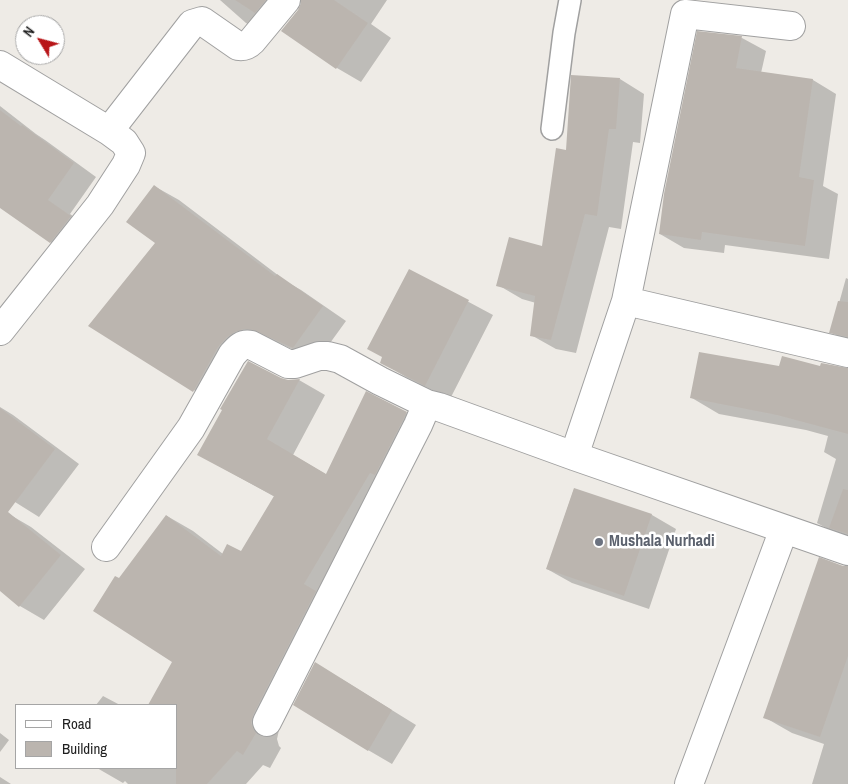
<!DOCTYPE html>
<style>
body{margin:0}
#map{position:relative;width:848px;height:784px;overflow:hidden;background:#eeebe6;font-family:"Archivo Narrow",sans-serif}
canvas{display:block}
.legend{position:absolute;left:15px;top:704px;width:162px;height:65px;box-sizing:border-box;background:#fff;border:1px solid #a5a5a5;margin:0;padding:6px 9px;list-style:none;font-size:15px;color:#1f1f1f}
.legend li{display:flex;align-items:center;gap:10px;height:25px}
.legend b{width:25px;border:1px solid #a5a5a5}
.north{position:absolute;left:15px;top:15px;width:50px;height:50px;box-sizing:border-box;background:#fff;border:1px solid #a5a5a5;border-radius:50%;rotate:307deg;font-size:14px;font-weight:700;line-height:20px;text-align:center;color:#1f1f1f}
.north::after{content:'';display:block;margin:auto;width:18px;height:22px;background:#b81518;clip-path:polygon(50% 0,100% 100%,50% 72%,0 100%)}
</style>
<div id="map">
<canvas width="848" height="784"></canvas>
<ul class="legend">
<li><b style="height:6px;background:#fff"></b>Road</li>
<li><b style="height:14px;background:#bbb5af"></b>Building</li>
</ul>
<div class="north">N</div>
</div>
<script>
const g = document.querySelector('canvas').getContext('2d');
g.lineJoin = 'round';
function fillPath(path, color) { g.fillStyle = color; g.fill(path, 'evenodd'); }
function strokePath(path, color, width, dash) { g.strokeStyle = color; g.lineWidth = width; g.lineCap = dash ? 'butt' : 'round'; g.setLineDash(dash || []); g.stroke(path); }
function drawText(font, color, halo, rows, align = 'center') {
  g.font = font + ' "Archivo Narrow",sans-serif'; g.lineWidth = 5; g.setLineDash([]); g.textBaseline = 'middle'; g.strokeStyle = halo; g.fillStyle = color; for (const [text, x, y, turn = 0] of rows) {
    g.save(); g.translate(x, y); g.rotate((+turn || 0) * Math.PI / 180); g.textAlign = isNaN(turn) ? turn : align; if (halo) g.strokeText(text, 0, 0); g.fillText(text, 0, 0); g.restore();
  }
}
fillPath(new Path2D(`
 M220,0H304L299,3L271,37L246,23Z
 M304,0H387L371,24L391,38L361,82L337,68L282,31L299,11Z
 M698,33L742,38L766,51L761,73L813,80L836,94L823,186L838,194L829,259L725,245L724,253L684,248L660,234Z
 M620,79L644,94L640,143L633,142L621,229L609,227L576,353L556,349L531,335L536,303L522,299L498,285L543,247L568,151Z
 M0,106L36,134L45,140L96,177L70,214L93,230L73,256L50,242L0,206Z
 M154,186L179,200L287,282L301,290L346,321L317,361L279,343H266L243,361L218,405L90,326L156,243Z
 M409,270L493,315L450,399L406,377L381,362Z
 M846,278L848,279V342L831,332Z
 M780,367L848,369V540L817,523L836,459L824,452L828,436L806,430L719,414L692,398Z
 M281,379L288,381L299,380L325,395L293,455L327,475L406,413L432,428L401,489L397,487L329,600L341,607L279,730L277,739L279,746L281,748L270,768L263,765L246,784H128L125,781L123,783L97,768H176V705H149L174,662L119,580L167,516L193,531L223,554L241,553L275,497L199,455Z
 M0,407L13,415L79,464L39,517L15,502L0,491Z
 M574,489L652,515L676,529L649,609L572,583L547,569Z
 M7,513L31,527L85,569L44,620L20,606L0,590V521Z
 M843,567H848V784H812L824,744L792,733L764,717Z
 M340,678L416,725L392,764L368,750Z
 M103,696L120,705H96Z
 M0,733L9,740L0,752Z
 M0,777L11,784H0Z`), '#0003');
fillPath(new Path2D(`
 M235,0H266L255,13Z
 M301,0H334L368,23L336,69L281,31L298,10L301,3Z
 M697,31L742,36L736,68L813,79L799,177L814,180L805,246L702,232L701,240L659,234L664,194Z
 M571,75L620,78L616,129H609L597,216L585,214L551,340L530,336L535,296L496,286L509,237L542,246L556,148L566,150Z
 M0,110L21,126L22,125L74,163L48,200L71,216L50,243L0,208Z
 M154,185L275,276L277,274L323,306L293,348L253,330L244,329L235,332L227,337L218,347L193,392L88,326L155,243L126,222Z
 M409,269L469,300L425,386L380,363L382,357L367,349Z
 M838,301L848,302V337L829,333Z
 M699,352L779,366L782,356L820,366L821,363L848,368V434L777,415L690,398Z
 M248,361L281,378L288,380L300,379L267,439L326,474L366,391L407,412L375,475L370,473L304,584L316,591L253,715L251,723L254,730L256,733L243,755L237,751L207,784H176V705H148L172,662L93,611L115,576L119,578L166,515L221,556L227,544L241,551L274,496L197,455L222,410L220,409Z
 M0,408L55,449L8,512L61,555L19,607L0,591Z
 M574,488L652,514L624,596L546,569Z
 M843,489L848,490V534L829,528Z
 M819,557L843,566H848V656L820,737L763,718Z
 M315,662L392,710L368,751L293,705Z`), '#bbb5af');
const lane = new Path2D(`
 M552,129L564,33L570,0`);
const street = new Path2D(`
 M0,65L109,131L124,142L131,153L126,165L100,205L0,331
 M109,131L192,24L202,21L238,46C244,47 248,45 252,41L286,0
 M626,301L848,353
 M574,456L626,301L685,14L791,26
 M106,547L191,428L232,355C238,348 242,343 251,345L288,364H295L319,356H328L340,359L380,381L427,404
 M267,722L418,425L427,404L439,407L574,456L848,551
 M689,784L784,529`);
strokePath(lane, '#a0a0a0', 24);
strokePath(street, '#a0a0a0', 30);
strokePath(lane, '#fff', 21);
strokePath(street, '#fff', 28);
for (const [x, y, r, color] of [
 [599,542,5,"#6b7280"]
]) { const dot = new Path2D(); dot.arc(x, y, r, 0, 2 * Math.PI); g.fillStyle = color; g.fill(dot); strokePath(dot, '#fff', 2); }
drawText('bold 16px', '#5b616d', '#fff', [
 ["Mushala Nurhadi",609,542]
], 'left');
</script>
